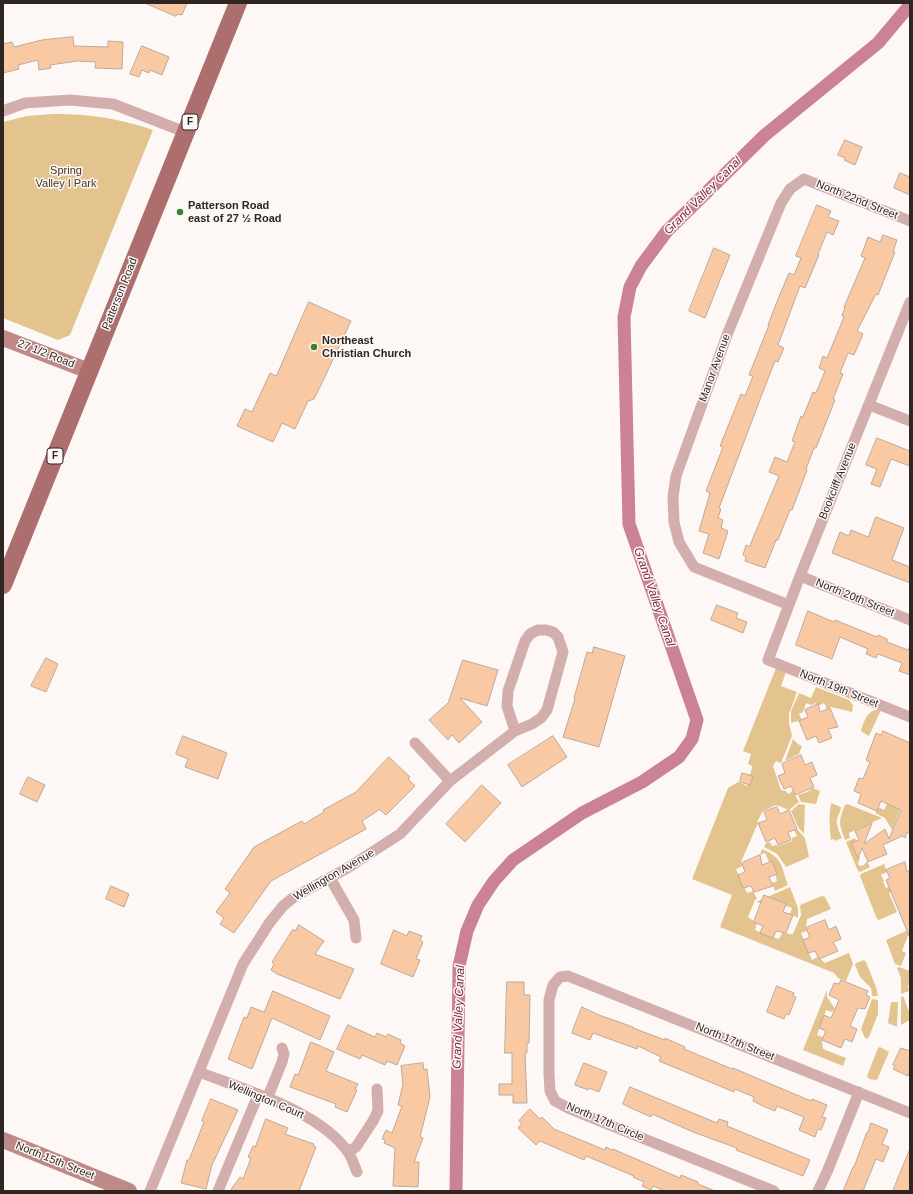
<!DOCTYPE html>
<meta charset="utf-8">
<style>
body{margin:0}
#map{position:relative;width:913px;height:1194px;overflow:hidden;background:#fdf8f6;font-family:Helvetica,sans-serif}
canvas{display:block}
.frame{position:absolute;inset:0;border:4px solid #2f2521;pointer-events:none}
</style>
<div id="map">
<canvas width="913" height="1194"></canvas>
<div class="frame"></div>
</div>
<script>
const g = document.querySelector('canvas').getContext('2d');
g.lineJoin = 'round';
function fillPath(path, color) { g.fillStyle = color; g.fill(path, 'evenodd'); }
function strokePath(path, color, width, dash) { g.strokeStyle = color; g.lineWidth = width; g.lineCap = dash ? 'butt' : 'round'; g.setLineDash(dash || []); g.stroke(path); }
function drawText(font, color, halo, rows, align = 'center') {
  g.font = font + ' Helvetica,sans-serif'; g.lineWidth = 3; g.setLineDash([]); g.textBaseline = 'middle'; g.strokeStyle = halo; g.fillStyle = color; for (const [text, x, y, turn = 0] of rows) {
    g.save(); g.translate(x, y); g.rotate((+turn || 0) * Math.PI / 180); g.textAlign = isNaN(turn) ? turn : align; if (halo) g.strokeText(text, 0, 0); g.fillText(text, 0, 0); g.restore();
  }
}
fillPath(new Path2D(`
 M53,114C91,114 117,118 153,130L70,335L58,340L3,318V122L27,116Z
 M776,668L786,672L781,686L797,692L789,714V723L792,736L781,763L776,761L773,766L781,790L786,791L788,794L793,791L799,802L789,810L776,805L763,811L757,822L758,823L741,862L743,866L736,869L747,893L753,891L757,899L755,900L748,917L757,923L755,930L773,938V937L779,939L782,933L793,934L801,915L800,905L822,896L825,897L831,909L807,919L806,928L807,931L801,933L804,940H803L812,960L818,957L825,963L849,953L853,964L846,981L838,978L834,973L720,927L732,895L692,879L728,788L738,782L747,786L748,784H750L753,776L750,775L752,768V766L748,764L751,754L743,751Z
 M816,687L849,700L853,705L852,712L831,707L827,709L824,703L818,706L816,703L811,705L806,703L803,712L799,714L802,720L791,723V711L799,693L811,698Z
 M874,710H881L869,736L862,732L861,730C864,722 866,714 874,710Z
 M793,739L798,744L802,746L799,754L785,761Z
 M813,788L820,791L816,804L801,802L798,795L807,792Z
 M905,797L892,830L885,818L875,813L878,807L884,810L887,804Z
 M831,803L841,807C841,811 838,815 837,819C836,826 840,833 842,838L835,841L834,839L831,840C829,827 829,816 831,803Z
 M799,804L805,805L804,834L798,827L791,811Z
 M847,804L880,817L882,818L849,833L850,838L845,840C839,823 838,822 845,805Z
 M797,829L805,838L809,857L786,867L777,854L764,847L766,843L770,842L772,846L776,845L778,846L792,841V838L797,836L794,830Z
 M855,838L856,841L851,843L857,856L860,857L858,864L860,866L864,865L867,861L870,867L860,872L858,871L846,842Z
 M762,849C783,858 781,866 788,885L775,891L772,883L777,881L772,861L769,862L765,853L760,855Z
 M884,864L887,872L881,875L884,881L883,882L886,888L892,886L894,891L889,893L897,912L879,920L877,919L860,876L861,874Z
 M790,887L798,908V918L790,914L792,908L786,906V904L774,899L761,903L756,902Z
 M906,931L909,933L902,951L906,953L901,966L895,964L886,940Z
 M864,960L866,962L876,987L878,996H872L871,988L860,977L855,965L856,963Z
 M899,967L910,971V984L908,985L909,991L901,994V978L897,968Z
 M827,990V997L835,1009L832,1012L826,1010L817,1035L823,1037L822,1040L823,1049L846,1058L843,1066L803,1050Z
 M903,996L910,1014V1020L901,1025V997Z
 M872,999L878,1000V1014L869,1037L867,1039L865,1038L861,1029Z
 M891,1002H898L897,1027L888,1023Z
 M880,1047L889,1052L877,1080L869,1079L867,1076L878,1048Z`), '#e4c48e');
strokePath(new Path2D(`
 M456,1191L459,966L467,931L478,905L494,881L513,860L582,813L642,782L679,757L692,739L697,720L629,524L624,317L630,287L641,266L667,231L765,135L878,43L910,5`), '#cb8297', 13);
const building = new Path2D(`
 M145,3H187L182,15L177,14L176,16Z
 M73,37L74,46L108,47V41L123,42L122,69L95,68L96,62L77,61L50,65L51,68L39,70L38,60L18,65L19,69L3,73V44L12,42L14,47L42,40Z
 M142,46L169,57L162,75L150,70L149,73L142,70L139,77L130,74Z
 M845,140L862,147L855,165L844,160L845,158L838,155Z
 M900,173L910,177V195L894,188Z
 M817,205L831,211L828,217L839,221L833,235L827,232L818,254L819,255L805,288L800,286L778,345L784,348L778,362L775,361L764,389L719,508L721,509L718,518L723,520L721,528L728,531L719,559L703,553L709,534L699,531L710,493L706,491L723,447L720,446L741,394L745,396L753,376L749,375L769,325H768L776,304L789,273L794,275L801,258L796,256Z
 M883,235L897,240L893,252H895L878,295L876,294L857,331L863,334L854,355L848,353L840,373L843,374L833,399L835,400L816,448H814L806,469L807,470L792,510H790L778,540H776L765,568L745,561L746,557L743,555L746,545L750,547L751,543L779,476L769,472L775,457L787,462L795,442L792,441L801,416L803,417L813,392L816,393L825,371L819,368L823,356L827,358L844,317L842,316L845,307H844L865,258L861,256L868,237L880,242Z
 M714,248L730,255L705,318L689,311Z
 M309,302L351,321L322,383L314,399L308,401L295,429L282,423L273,442L237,426L245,409L252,412L270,373L276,376Z
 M877,438L910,451V466L891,459L880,487L871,484L877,469L866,465Z
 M876,517L904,528L892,560L910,567V583L832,553L840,532L849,536L851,530L868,537Z
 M717,605L738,613L736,618L747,622L743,633L711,620Z
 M808,611L834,622L835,620L877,637L878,635L887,639V642L908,650L910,645V675L899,671L902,663L878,654L876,658L866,654L868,649L840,637L832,659L796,645Z
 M594,647L625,656L599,747L563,737L575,699L574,698L587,652L592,653Z
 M46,658L58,664L46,692L31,686Z
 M463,660L498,670L487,706L460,698L482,722L459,743L452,735L448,740L429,720L448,703Z
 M818,704L820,712L830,708L838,727L828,729L832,738L819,743L816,736L807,740L799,721L808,717L805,710Z
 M883,731L910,743V834L907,832L905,838L902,836L883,845L887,854L868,862L862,848L858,858L851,843L859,840L855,831L872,823L864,844L885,829L889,839L901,810L881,801L877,811L858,803L861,794L854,791L859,778L863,779L870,762L866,760L876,733L881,735Z
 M183,736L227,753L218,779L185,767L188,759L176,754Z
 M553,736L567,757L522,787L508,765Z
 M801,755L805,765L812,762L817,775L810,778L814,787L795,795L791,786L784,789L778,776L785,773L782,764Z
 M389,757L410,777L408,779L415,786L386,815L379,809L376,812L362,821L366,829L271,881L234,933L220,924L224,918L216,912L230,893L225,889L254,847L302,821L304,824L324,812L323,810L356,792Z
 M742,773L753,776L750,785L740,782Z
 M28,777L45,785L37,802L20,794Z
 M482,785L501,803L465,842L446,824Z
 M777,807L780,814L789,810L797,829L788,832L791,840L778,845L775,838L766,842L758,823L767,820L764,812Z
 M760,855L762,865L772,861L777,874L769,877L773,886L754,892L751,886L743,888L738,875L745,872L742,863Z
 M905,862L907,872L910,870V938L886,880L890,878L886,870Z
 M111,886L129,894L124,907L106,899Z
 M764,895L786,904L783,912L793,915L786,933L776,931L773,938L760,933L763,926L754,922Z
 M825,920L829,930L836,926L841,939L833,942L838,951L819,959L815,951L808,953L803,940L810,937L806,928Z
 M299,925L324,941L315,954L354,969L340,999L277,974L271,970L274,964L272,962L293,929L295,931Z
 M394,930L407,936L409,931L422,936L420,940L423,942L416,959L420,960L413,977L381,964Z
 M841,980L868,991L866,995L870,997L865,1009L858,1008L850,1026L857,1029L852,1042L845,1039L841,1048L822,1040L826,1031L819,1028L824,1015L831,1018L839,1000L829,995L834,983L839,984Z
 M507,982H524V995H530L529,1043H527V1053H525L527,1103H513V1095H499V1084H512V1053H505Z
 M777,986L794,993L793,996L796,997L789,1015L786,1014L784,1019L767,1012Z
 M273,991L330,1016L320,1040L272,1018L252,1069L228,1059L244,1017L247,1018L251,1007L264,1012Z
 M582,1007L599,1015L633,1027V1028L665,1040V1038L685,1047L684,1049L725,1066L732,1069L733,1068L811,1101L812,1099L827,1105L822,1117L826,1118L821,1130L818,1129L815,1137L799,1130L804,1117L777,1106L775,1111L765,1107L753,1101L754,1097L735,1089L734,1092L659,1061L661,1057L638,1046L637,1049L593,1033L590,1040L572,1033Z
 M348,1025L375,1037L377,1033L386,1037L388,1034L401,1040L400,1043L405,1046L397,1065L387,1061L385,1065L362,1055L360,1059L337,1049Z
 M311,1042L334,1052L326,1071L358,1084L355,1090H357L347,1112L335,1107L336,1104L290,1087L295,1074L298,1075Z
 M901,1048L910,1051V1070L908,1076L893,1069L895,1066L893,1065Z
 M423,1063L424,1070L427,1069L430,1097L420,1137L423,1138L414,1162H419L418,1187L393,1186L395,1148L384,1143L385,1140L382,1139L386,1130L392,1133L402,1106L398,1105L403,1084L401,1066Z
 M584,1063L607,1072L599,1092L589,1088L588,1090L575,1085Z
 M630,1087L717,1123L719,1119L728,1122L727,1126L810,1160L803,1176L736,1150L737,1148L693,1132L652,1114L651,1117L633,1109L623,1104Z
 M211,1099L238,1110L212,1165L206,1189L181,1183L187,1160H189L204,1122L202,1121Z
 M530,1109L540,1119L542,1117L554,1129L605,1150L606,1147L612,1150L613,1149L680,1178L681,1175L698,1182V1184L715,1191H665L653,1186L651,1190L642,1186L644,1182L633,1177L634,1176L586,1156L584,1160L540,1141L536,1145L518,1128L522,1123L519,1121Z
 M266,1119L288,1128L285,1134L314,1144L313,1146L316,1147L299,1191H230L240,1177L243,1179L251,1158L248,1157L253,1146L255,1147Z
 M871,1123L888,1130L882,1144L889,1147L883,1162L876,1159L863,1191H843L853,1167H854L867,1132H868Z
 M910,1149V1191H893Z`);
fillPath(building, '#f9c9a3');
strokePath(building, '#bda998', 1);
strokePath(new Path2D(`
 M3,111L25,103L70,100L113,104L185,132
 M910,302L800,576L768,660L910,717
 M869,405L910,421
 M800,576L910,620
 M789,605L694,567L679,542L674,522L673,497L676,476L727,335L781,203L790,189L804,179L910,221
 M415,743L450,781
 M330,878L354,920L356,938
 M199,1072C245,1090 320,1111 348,1152C352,1158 354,1165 357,1172
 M267,1099L282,1062L284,1054L282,1048
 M348,1152L356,1147L373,1121L378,1111L377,1089
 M150,1191L243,964L270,922L283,906L294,897L346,869L400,834L450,781L515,731L532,724L541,718L547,710L563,652L558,637L553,632L546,630H538L530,634L525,641L508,691L507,706L515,731
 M218,1191L258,1095
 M774,1191L570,1109L555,1101L550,1091L549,1074V1000L553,985L560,977L568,976L910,1113
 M818,1191L827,1172L859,1092`), '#d2aead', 11);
strokePath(new Path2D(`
 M3,338L89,371
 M3,1140L129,1191`), '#bd8a88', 16);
strokePath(new Path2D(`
 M3,585L238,3`), '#ad6f6e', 18);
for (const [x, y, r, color] of [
 [180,212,4,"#39832b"],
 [314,347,4,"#39832b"]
]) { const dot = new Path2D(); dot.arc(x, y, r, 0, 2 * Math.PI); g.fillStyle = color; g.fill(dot); strokePath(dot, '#fdf8f6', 1.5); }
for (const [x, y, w] of [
 [190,122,16],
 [55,456,16]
]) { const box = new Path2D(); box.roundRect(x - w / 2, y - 8, w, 16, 3); g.fillStyle = '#fdf8f6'; g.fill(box); strokePath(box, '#2f2521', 1); }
drawText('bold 10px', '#2f2521', null, [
 ["F",190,122],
 ["F",55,456]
]);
drawText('11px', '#453619', '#fdf8f6', [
 ["Spring",66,171],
 ["Valley I Park",66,184]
]);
drawText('11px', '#2f2521', '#fdf8f6', [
 ["North 22nd Street",857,200,22],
 ["Patterson Road",120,294,-68],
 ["27 1/2 Road",46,354,21],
 ["Manor Avenue",715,368,-70],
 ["Bookcliff Avenue",838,481,-68],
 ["North 20th Street",855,598,22],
 ["North 19th Street",839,689,22],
 ["Wellington Avenue",334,875,-30],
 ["North 17th Street",735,1042,22],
 ["Wellington Court",266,1100,23],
 ["North 17th Circle",605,1122,23],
 ["North 15th Street",55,1161,22]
]);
drawText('bold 11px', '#2f2521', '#fdf8f6', [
 ["Patterson Road",188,206],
 ["east of 27 ½ Road",188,219],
 ["Northeast",322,341],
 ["Christian Church",322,354]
], 'left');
drawText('italic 12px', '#792244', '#fdf8f6', [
 ["Grand Valley Canal",703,196,-45],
 ["Grand Valley Canal",654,597,71],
 ["Grand Valley Canal",459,1017,-88]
]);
</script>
